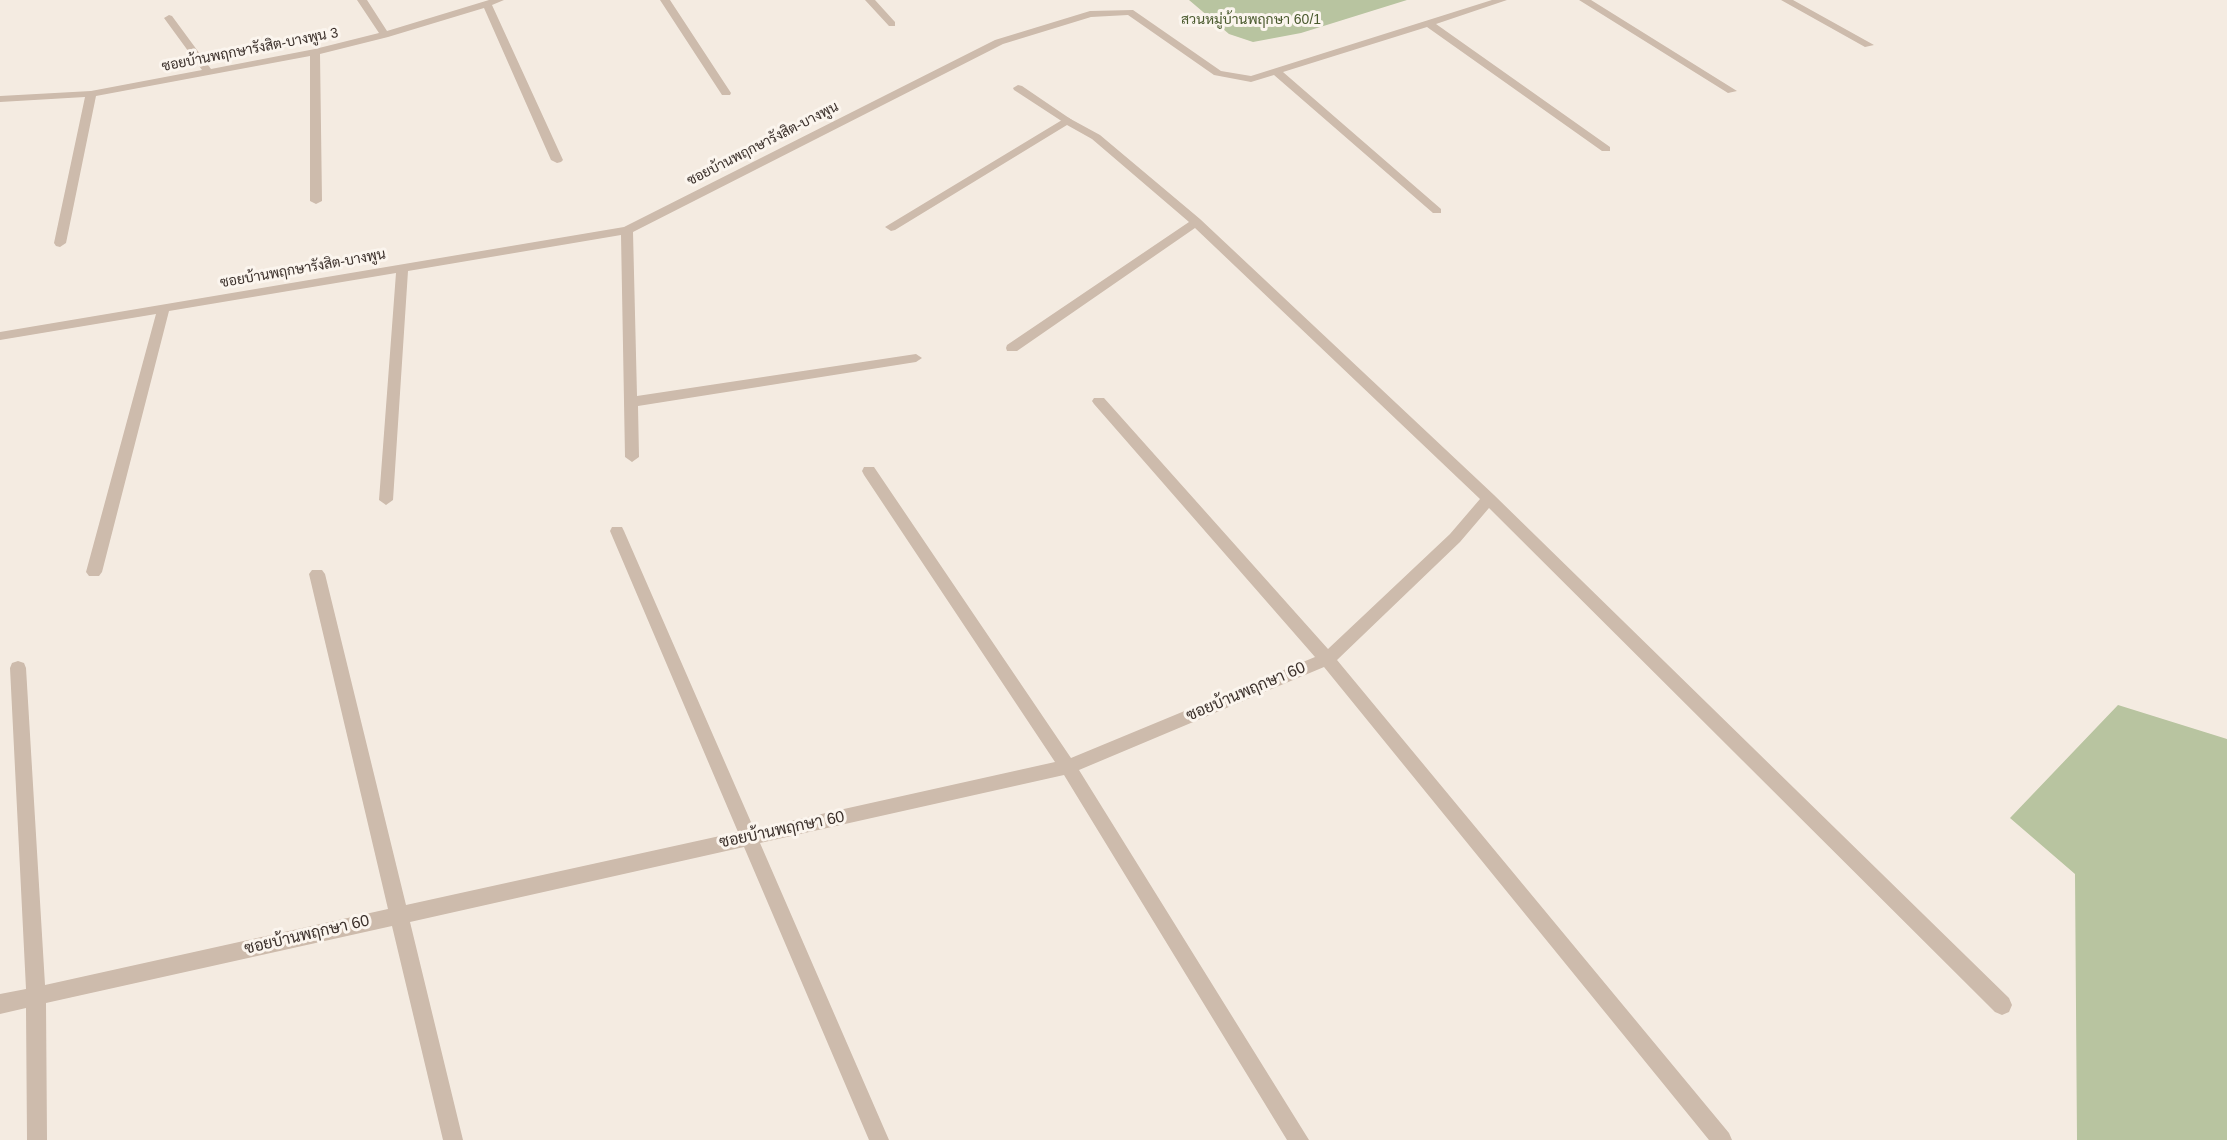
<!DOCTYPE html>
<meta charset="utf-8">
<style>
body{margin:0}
canvas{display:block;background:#f4ebe1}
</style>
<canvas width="2227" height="1140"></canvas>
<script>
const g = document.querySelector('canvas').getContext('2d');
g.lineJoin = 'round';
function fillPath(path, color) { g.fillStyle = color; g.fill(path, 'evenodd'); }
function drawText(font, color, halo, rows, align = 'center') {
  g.font = font + ' Helvetica,Sarabun,sans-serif'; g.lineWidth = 6; g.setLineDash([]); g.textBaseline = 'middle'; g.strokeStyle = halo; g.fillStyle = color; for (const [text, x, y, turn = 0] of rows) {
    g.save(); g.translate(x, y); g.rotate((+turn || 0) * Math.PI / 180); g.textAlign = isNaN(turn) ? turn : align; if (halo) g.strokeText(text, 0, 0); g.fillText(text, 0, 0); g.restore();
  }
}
fillPath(new Path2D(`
 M1189,0H1407L1301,33L1253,42L1229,34Z
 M2118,705L2227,739V1140H2077L2075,874L2010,818Z`), '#b8c4a0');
fillPath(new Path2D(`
 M1018,85L1022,86L1072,120L1071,122H1063L1014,90L1013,88Z`), '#cdbbac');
fillPath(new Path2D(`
 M357,0H367L387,31L489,0H504L492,5L563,160L561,162L557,163L551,160L484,8L388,37L320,54L322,201L316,204L310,201V56L96,96L66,243L60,247L56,246L54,243L85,97L0,102V96L91,91L202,70L164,18L169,15L172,16L211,69L315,49L379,33Z
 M660,0H670L731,93L730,95H722Z
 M865,0H875L895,22V26H889Z
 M1492,0H1507L1436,24L1610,147V151H1602L1427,27L1283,72L1441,209V213H1433L1274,75L1251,82L1214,75L1128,15L1091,17L1003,44L633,232L637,396L916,354L922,358L916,362L638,406L639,457L632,462L625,457L621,235L408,271L393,500L386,505L379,500L396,273L169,311L102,572L99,576H89L86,572L156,314L0,340V332L624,227L995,40L1090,11L1133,10L1221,71L1251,76Z
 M1579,0H1591L1737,91L1728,93Z
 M1781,0H1793L1874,45L1865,47Z
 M1067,117L1100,135L1200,219L1494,495L2009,998L2012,1005L2009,1012L2002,1015L1995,1012L1489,508L1460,542L1337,660L1729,1133L1732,1140H1709L1324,667L1079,770L1309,1140H1287L1064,775L760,843L889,1140H869L744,847L410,922L463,1140H443L392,926L46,1003L47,1140H27L26,1008L0,1014V994L26,989L10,668L12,663L18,661L24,663L26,668L45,985L388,909L309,574L312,570H322L325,574L406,905L738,832L610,531L612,527H622L624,531L754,829L1055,762L864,475L862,471L864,467H874L1071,758L1315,657L1094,404L1092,401L1094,398H1104L1328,649L1450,534L1480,499L1195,228L1017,351H1007L1006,348L1007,345L1189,222L1092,139L1067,125L895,230L891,231L885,227Z`), '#cdbbac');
drawText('14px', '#4a5a2e', '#fbf5ee', [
 ["สวนหมู่บ้านพฤกษา 60/1",1251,20]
]);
drawText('14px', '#3b302b', '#fbf5ee', [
 ["ซอยบ้านพฤกษารังสิต-บางพูน 3",250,50,-11],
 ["ซอยบ้านพฤกษารังสิต-บางพูน",763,144,-27],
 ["ซอยบ้านพฤกษารังสิต-บางพูน",303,269,-10]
]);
drawText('16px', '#3b302b', '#fbf5ee', [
 ["ซอยบ้านพฤกษา 60",1246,692,-23],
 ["ซอยบ้านพฤกษา 60",782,830,-12],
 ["ซอยบ้านพฤกษา 60",307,935,-13]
]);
</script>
